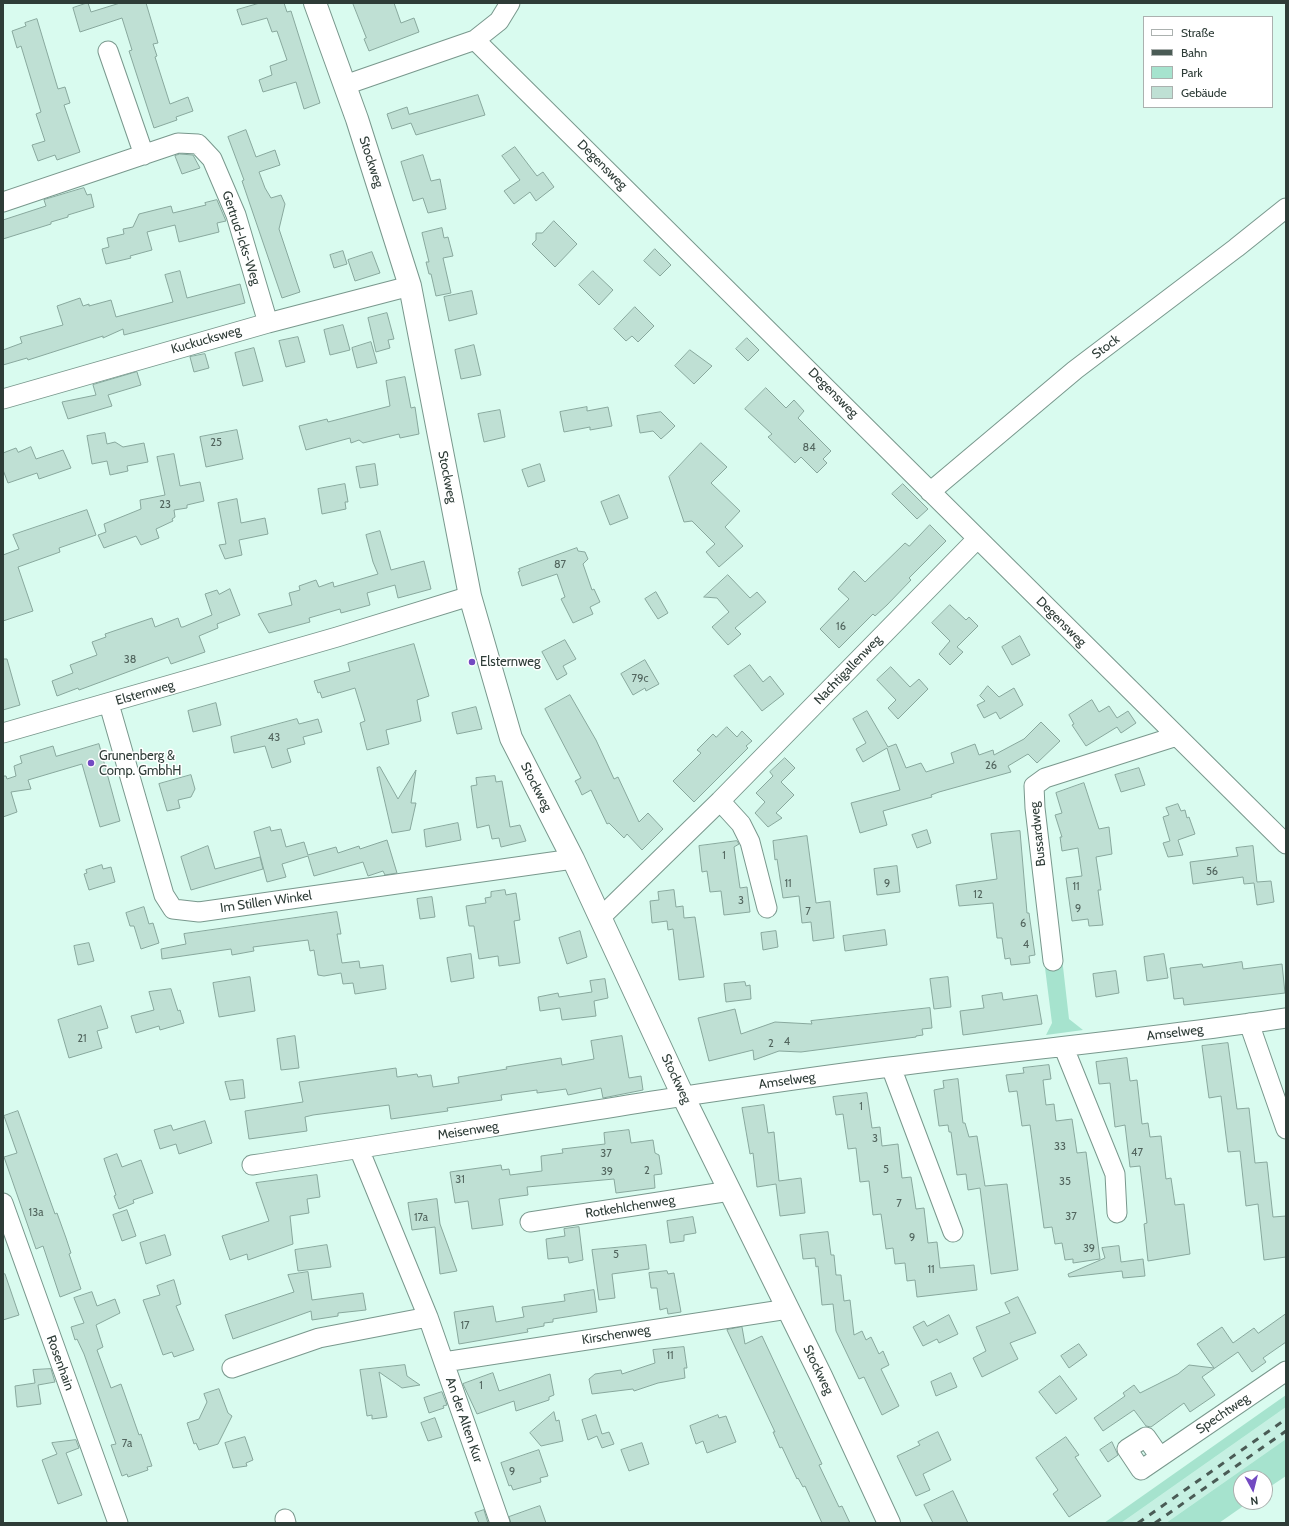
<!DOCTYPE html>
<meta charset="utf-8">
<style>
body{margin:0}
#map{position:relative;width:1289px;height:1526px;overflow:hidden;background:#d9fbef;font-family:Cabin,sans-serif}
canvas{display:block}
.frame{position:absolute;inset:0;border:4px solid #2e3c37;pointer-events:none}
.legend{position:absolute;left:1143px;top:16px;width:130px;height:92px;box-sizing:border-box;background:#fff;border:1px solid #abb1af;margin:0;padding:5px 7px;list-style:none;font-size:12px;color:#2e3c37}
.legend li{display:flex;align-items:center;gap:8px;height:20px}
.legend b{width:20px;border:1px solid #abb1af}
.north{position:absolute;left:1233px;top:1470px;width:40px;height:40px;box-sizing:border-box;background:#fff;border:1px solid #abb1af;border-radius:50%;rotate:173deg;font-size:11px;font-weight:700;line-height:16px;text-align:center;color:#2e3c37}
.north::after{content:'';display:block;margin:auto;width:14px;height:18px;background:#734ac2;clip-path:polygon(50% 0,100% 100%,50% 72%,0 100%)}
</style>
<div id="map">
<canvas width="1289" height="1526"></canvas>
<div class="frame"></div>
<ul class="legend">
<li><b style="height:5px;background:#fff"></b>Straße</li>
<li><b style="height:5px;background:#4a5b55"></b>Bahn</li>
<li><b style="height:11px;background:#a6e3ce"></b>Park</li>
<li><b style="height:11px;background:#bfe0d4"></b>Gebäude</li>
</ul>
<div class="north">N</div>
</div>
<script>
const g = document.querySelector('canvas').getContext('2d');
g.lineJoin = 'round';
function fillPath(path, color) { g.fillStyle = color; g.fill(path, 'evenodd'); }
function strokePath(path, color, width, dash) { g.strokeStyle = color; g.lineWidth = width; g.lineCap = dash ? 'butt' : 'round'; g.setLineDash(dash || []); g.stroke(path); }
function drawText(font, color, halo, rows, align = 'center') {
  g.font = font + ' Cabin,sans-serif'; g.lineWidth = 3; g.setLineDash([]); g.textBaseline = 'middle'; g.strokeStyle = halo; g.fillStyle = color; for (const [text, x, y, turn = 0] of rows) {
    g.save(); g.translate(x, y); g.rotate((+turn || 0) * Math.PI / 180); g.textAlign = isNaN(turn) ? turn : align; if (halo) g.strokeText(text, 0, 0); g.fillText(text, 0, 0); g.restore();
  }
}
fillPath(new Path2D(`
 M1286,1407V1439L1166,1523H1121Z`), '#c6f0e2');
fillPath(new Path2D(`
 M1062,958L1069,1019L1083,1030L1046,1035L1052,1023L1044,960Z
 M1286,1395V1407L1121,1523H1104Z
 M1286,1439V1476L1265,1490V1478H1241V1502H1249L1219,1523H1166Z`), '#a6e3ce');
const building = new Path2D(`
 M88,3L91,12L120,3H146L158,43L153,44L157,56L155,57L170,104L188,97L193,111L176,117L177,120L154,128L129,51L132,50L122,18L80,32L73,8Z
 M260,3H284L287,12L291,11L320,103L304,109L296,82L263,92L259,80L272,75L270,66L287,60L277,31L272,32L267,18L242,25L237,10Z
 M353,3H394L401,23L414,18L419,32L369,51L364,39L366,38Z
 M37,19L58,89L65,87L70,103L64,105L80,152L57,160L55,155L38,161L32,145L45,141L36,114L41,112L21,46L17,48L12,31L26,26L25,23Z
 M478,95L485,115L416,135L411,123L392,129L387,114L407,107L409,114Z
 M246,130L256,157L275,150L280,165L259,172L265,188L271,198L281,195L285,204L279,229L300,292L282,298L242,181L244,180L228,137Z
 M515,147L537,176L543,172L554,187L536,201L530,192L514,204L504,191L520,180L502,156Z
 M180,154L193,155L200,168L182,174L175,156Z
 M423,155L431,181L440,179L446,209L428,213L423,198L413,201L401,162Z
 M84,188L87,195L91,194L94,207L68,215V217L51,222V224L3,239V220L46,206L44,200Z
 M217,200L226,221L217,223L219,232L179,242L175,225L147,232L152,250L130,256L131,258L106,264L102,249L109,247L107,238L124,234L123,229L133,227L139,214L171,206L173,213L206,205L205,203Z
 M554,221L577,244L555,267L532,244L536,240V233H542Z
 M442,228L444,238L448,237L453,256L443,258L451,293L436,296L431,274H429L426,262H429L422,233Z
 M655,249L671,265L660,276L644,261Z
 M343,251L347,264L334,268L330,255Z
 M372,252L380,273L355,281L348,260Z
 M180,271L187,298L240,284L245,303L124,335L123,329L103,338V336L28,360L27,358L3,365V350L22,343L20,337L63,325L57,306L80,298L83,306L89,304V306L111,300L116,317L173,302L165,275Z
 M593,271L613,290L599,305L579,285Z
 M472,291L477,314L449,321L444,297Z
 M635,307L654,326L638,342L632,336L626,341L614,329Z
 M387,313L394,339L388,340L390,348L376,352L368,318Z
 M343,325L350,350L330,355L324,330Z
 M298,337L305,362L286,367L279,341Z
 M747,338L759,350L748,361L736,349Z
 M371,342L377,363L357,368L352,348Z
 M474,345L481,375L461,379L455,350Z
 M254,348L263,381L243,386L235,353Z
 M690,350L712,366L694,384L675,366Z
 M205,354L209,368L194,372L190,357Z
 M137,372L141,385L108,395L112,406L68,419L62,402L96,395L93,385Z
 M405,377L411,408L415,407L419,434L400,438L399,434L363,443L359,440L351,443L350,438L306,450L299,426L327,419L328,422L390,406L386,381Z
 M766,388L786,408L794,400L804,411L798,418L831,451L823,459L827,463L817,473L801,457L795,463L768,437L772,434L745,409Z
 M587,407V411L608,407L612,426L590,430V427L564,432L560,412Z
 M500,410L505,437L484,442L478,414Z
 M661,412L675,426L670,431L661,439L653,431L640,433L637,416Z
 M237,430L243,459L206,467L200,437Z
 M105,433L107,444L115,442L123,447L144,443L148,462L127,466L128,471L110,475L107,461L92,464L87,436Z
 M701,443L727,467L711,483L740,511L725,527L743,546L719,567L706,552L715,544L692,521L684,522L669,477Z
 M31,447L36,459L63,450L71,468L39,479L37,473L8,483L3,470V453L16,448L18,452Z
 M174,454L180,486L200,482L204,501L187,505V508L174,510L175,517L172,519L173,521L156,529L159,538L141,545L136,536L104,548L98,535L106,532L104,524L141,509L140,500L165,495L157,457Z
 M375,464L378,485L360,488L356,467Z
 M540,464L545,481L528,487L522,470Z
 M345,484L348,502H345L346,509L322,514L318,489Z
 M903,484L928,509L917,519L892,494Z
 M619,495L628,518L610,525L601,502Z
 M237,499L241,523L265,518L268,534L239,540L242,555L225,559L219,545L226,544L218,503Z
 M87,510L96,535L59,548L60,552L18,567L33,611L3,621V555L19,549L13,535Z
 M930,525L946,541L909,578L911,580L887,605L875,616L873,614L839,648L820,629L849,599L838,589L854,571L865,582L905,543L909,546Z
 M380,531L391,570L424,561L431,589L398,598L395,585L367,593L370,605L341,613L340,609L309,618L310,622L269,633L258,614L292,605L289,593L300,590L299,586L316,580L319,587L333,582L334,587L378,574L373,562L366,535Z
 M577,548L578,551L585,552L588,559L583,564L592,590L594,589L600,602L590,607L593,614L573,623L561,599L565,597L557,574L522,586L518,572L520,571L519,569Z
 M728,575L750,598L757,592L766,602L735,628L741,634L728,645L712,627L729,612L717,598L704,597Z
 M230,589L240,615L217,624L218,628L199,636L205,652L171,664L168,657L79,690L78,688L57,696L52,681L73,673L70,665L97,655L92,642L106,637L105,634L152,618L155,627L178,618L181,627H183L212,615L205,594L217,590L219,594Z
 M656,592L668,613L658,619L645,599Z
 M950,605L966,620L969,617L978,626L957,647L963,652L950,665L939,654L950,641L932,623Z
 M1020,636L1030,655L1012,665L1002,647Z
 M565,640L576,659L563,666L567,674L557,680L542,652Z
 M414,644L429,696L417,700L421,721L386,730L389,744L367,750L360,723L365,721L355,688L322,698L320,692L318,693L314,681L350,671L348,663Z
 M3,659H7L20,705L3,710Z
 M645,660L659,684L646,691L645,688L633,695L621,674Z
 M750,665L763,682L770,676L784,694L762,711L734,676Z
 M891,667L910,687L919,679L928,689L898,719L888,708L896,700L877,680Z
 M988,686L999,697L1014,688L1023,705L1000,719L996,712L984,718L977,705L985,701L980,696Z
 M570,695L596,740L614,779L618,777L639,822L648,813L663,829L642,850L627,834L624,838L609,823L607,824L591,790L582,795L578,786L575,781L581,778L545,709Z
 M1092,700L1099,712L1109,706L1117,718L1128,711L1136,723L1121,733L1117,727L1086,746L1072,725L1074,724L1069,715Z
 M216,703L221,725L193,732L188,711Z
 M476,707L482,729L457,734L452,713Z
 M867,711L888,747L896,744L906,768L921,763L926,772L954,763L951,753L975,744L979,755L993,750L994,755L1024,739L1041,722L1060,741L1037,763L1028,754L1008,766L1011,772L939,792L931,795L932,797L883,811L887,825L860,833L851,803L900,790L887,748L863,762L856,749L866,743L853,719Z
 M297,719L299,724L318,719L322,732L303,737L305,744L287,749L291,762L272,768L265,746L234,753L231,737Z
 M727,727L737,737L742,731L752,741L746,746L748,748L694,802L673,781L701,753L697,750L713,734L716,737Z
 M99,744L120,821L100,827L82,764L28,780L31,789L11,792L17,812L3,817V776H6L7,779L16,776L14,766L22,763L20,756L53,746L56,756Z
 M785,758L795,768L781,782L794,795L776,813L782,818L768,827L755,813L765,802L756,793L773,776L770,772Z
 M380,767L398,799L416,770L411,803H416L410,830L392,833L377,768Z
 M1139,768L1145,785L1121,792L1115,775Z
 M191,775L195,789L191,797L178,800L180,808L167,811L159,784Z
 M495,776L496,782L502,781L510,827L520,825L526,841L501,847L499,838L492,839L489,825L477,828L471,786L477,785L476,778Z
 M1084,783L1099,829L1109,827L1112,854L1096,857L1101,890H1098L1103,925L1089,926L1088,919L1072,921L1066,878L1082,876L1078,848L1062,851L1060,837H1062L1055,815L1062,813L1056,793Z
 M1178,804L1181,811L1185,810L1187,818L1189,817L1195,834L1178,840L1183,855L1168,857L1163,843L1170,841L1163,817L1169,815L1166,808Z
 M458,823L461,840L426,847L424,830Z
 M270,827L271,831L281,829L286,847L304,842L308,855L336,847L338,853L359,846L360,849L387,840L397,873L385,875L383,871L368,876L363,862L314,876L308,856L282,864L286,877L267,882L254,832Z
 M927,830L931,843L917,848L912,835Z
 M1020,831L1027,913H1029L1035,955L1029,956L1030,963L1011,965L1010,958L1005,959L1002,938H997L993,903L959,906L956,885L997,879L991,834Z
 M807,836L816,903L830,901L834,938L813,941L811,922L802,923L799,896L783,898L777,859L775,860L773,841Z
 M737,841L739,844L734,847L740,888L747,887L750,912L724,915L721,891L710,892L707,871L702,872L699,846Z
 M208,846L215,869L260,857L263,869L191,890L181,857Z
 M1253,846L1257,882L1271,881L1274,902L1257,905L1254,883L1244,884L1243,877L1193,884L1190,862L1238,856L1236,848Z
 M102,865L103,869L111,867L115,882L89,890L84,874L87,873L86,870Z
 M897,866L900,892L877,895L874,869Z
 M505,890L506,895L516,893L520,920L514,921L520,963L499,966L498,956L479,959L474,926H469L466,906L486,903L485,898L491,897V892Z
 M674,890L676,907L683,906L684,918L695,917L704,977L679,980L673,929L668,930L667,921L652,923L650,901L659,900L658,892Z
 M432,897L435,917L420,919L417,899Z
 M144,907L149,924L153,923L159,943L141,949L134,926H130L126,913Z
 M337,912L341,934H337L342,963L359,961L360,968L383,965L386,989L355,994L353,983L343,984L341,973L324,976L318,975L314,950L310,951L308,940L253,947L254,951L232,955L231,949L162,959L161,949L186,944L184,934Z
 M885,930L887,945L845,951L843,936Z
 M580,931L587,957L567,964L559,938Z
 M776,931L778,947L763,950L761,933Z
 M89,943L94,961L78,965L74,946Z
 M471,954L474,978L451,982L447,958Z
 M1164,954L1168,978L1147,981L1144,957Z
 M1242,962L1243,969L1282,964L1285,993L1184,1005L1183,998L1174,999L1170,968L1202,964L1203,967Z
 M1116,971L1119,993L1096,997L1093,974Z
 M250,977L255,1011L219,1017L213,983Z
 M948,977L951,1007L934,1009L930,979Z
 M605,979L608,998L594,1001L596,1016L562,1020L560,1008L540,1011L538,997L558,993L559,997L592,992L590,981Z
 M745,982L746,986L750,985L751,999L726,1002L724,984Z
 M171,989L178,1011L180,1010L184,1023L160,1030L159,1026L136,1033L131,1016L154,1010L149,992Z
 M1002,993L1003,1000L1037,995L1042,1024L963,1035L960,1011L984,1008L982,996Z
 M101,1006L108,1028L97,1031L102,1048L69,1058L58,1020Z
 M930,1008L932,1028L922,1029L923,1035L916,1036V1037L801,1052L779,1051L754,1060L753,1050L709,1061L698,1018L735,1009L741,1034L775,1022L812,1024L811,1021Z
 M295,1036L299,1068L281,1070L277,1039Z
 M622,1036L629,1078L641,1076L643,1090L603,1098L601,1088L568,1095L566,1089L537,1093V1090L501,1095L502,1100L447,1108L448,1111L391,1119L389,1105L313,1115L305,1117L307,1131L249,1139L245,1111L303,1102L299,1082L396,1068L397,1077L417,1074L418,1077L431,1075L433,1087L459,1083L458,1077L507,1069L506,1067L561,1058L562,1065L594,1059L591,1041Z
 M1228,1043L1237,1109L1249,1108L1255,1163L1267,1162L1273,1217L1286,1216V1257L1264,1260L1258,1204L1246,1206L1240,1151L1228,1152L1221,1096L1209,1098L1202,1046Z
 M1127,1058L1130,1081L1137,1080L1142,1124L1148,1123L1150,1137L1161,1136L1166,1179L1171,1178L1175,1205L1184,1204L1190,1254L1148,1261L1144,1224L1147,1223L1140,1166L1130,1167L1125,1125L1115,1127L1110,1083L1099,1084L1096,1062Z
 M1049,1065L1051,1079L1043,1080L1046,1105L1054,1104L1056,1121L1072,1119L1077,1153L1086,1152L1100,1259L1073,1263V1259L1065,1260L1062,1243L1055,1244L1052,1227L1044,1228L1030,1125L1022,1126L1017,1091L1009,1092L1006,1075L1024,1073L1023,1068Z
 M958,1079L963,1123H965L969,1137L977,1136L985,1186L1007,1184L1018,1270L991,1274L980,1188L968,1190L966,1174L957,1175L951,1132H949L948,1125L939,1126L934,1090L944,1088L943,1081Z
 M243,1080L245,1098L230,1100L225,1082Z
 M867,1093L872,1128L880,1127L882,1146L898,1144L902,1178L911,1177L916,1209L924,1208L928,1243L937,1242L940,1268L974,1265L977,1290L917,1297L915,1280L907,1281L905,1263L895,1264L893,1248L886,1249L881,1214L873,1215L869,1181L860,1182L856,1148L848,1149L843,1114L836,1115L833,1097Z
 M764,1105L768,1133L774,1132L779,1181L801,1178L805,1213L780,1216L776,1184L757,1187L753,1153L750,1154L742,1108Z
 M18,1111L55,1214L57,1213L66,1238L71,1253L69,1254L81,1289L60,1297L43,1246L36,1249L4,1157L17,1153L4,1116Z
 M205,1121L212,1143L179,1154L176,1144L160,1149L154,1130L171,1125L173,1130Z
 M629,1130L631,1143L653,1140L655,1153L659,1155L662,1174L654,1175L655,1188L616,1193L614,1179L527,1187L528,1195L499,1199L503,1225L472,1229L468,1201L455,1203L450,1172L501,1165L502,1170L509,1169L510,1175L542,1171L541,1156L563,1153L562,1149L605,1144L604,1133Z
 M117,1154L122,1167L141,1160L153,1193L133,1200L134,1203L119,1209L114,1196L116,1195L104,1159Z
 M317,1175L320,1197L307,1199L309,1213L290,1216L293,1244L248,1260L247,1254L230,1260L222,1236L269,1221L256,1183Z
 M437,1199L440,1224L457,1271L440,1274L435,1227L412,1230L408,1203Z
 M127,1210L136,1236L122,1241L113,1215Z
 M693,1217L696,1233L684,1235V1241L670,1243L667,1221Z
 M579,1227L583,1260L569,1263L568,1257L548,1259L546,1239L565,1236L564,1229Z
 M828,1232L831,1255H834L836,1275H841L844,1301L850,1300L854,1335L862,1331L866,1340L871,1337L879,1354L883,1351L889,1365L881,1369L899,1406L882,1415L864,1377L859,1379L836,1331L833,1304L822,1305L818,1266L816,1267L815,1258L803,1259L800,1235Z
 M165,1235L171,1255L146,1264L140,1243Z
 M327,1245L331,1267L298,1271L295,1250Z
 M646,1245L649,1269L612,1274L615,1298L599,1300L592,1250Z
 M1119,1246L1121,1262L1143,1259L1145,1276L1123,1278L1122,1271L1069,1277L1068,1274L1105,1258L1102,1248Z
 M667,1271L668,1274L674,1273L681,1312L668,1314L667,1308L660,1310L657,1288H651L649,1273Z
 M308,1272L312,1300L363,1293L366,1310L338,1313V1316L312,1320L311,1311L233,1339L225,1315L294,1292L288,1275Z
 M5,1274L19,1315L3,1320V1275Z
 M174,1280L181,1304L176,1306L194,1350L174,1357L172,1352L163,1355L143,1300L160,1295L157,1286Z
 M594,1290L597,1312L553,1319V1322L544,1323V1326L527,1329L528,1332L459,1344L454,1312L493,1306L496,1322L524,1317L522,1307L565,1301L564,1295Z
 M92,1292L97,1306L115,1299L120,1313L96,1325L103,1347L97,1350L111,1388L121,1384L139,1435L141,1434L152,1466L147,1467L148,1470L128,1477L127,1474L122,1476L111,1445L116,1444L84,1354L77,1339L75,1340L71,1327L84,1323L74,1298Z
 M1018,1297L1036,1333L1010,1343L1018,1359L982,1377L973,1358L986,1351L976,1327L1010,1313L1005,1303Z
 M1286,1314V1342L1263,1358L1266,1362L1252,1372L1238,1352L1202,1377L1215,1395L1190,1412L1184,1403L1151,1427L1146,1426L1134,1410L1103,1431L1094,1418L1125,1396L1123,1393L1134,1385L1140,1393L1178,1374L1189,1365L1214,1368L1197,1344L1222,1327L1233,1343L1254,1328L1258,1333Z
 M949,1315L958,1334L939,1343L937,1339L923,1346L913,1327L924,1321L927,1326Z
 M742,1327L745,1344L762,1336L822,1464L819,1465L839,1507L842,1506L850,1523H822L805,1486L803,1487L798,1478L797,1479L782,1447L780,1448L773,1432H775L727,1330Z
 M1079,1344L1087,1355L1069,1368L1061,1356Z
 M684,1347L687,1368H684L685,1378L658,1383L634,1391L633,1389L592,1394L589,1379L595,1374L621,1370L622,1374L655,1363L653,1350Z
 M405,1365L407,1376L420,1385L402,1388L379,1372L387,1417L372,1419V1415L367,1416L360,1370Z
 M51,1369L55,1382L38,1385L41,1404L17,1407L15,1386L35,1383L33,1370Z
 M493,1373L499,1391L550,1374L554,1395L549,1397V1400L516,1411L514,1401L477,1414L463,1384Z
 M951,1373L957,1387L936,1396L931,1382Z
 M1060,1376L1077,1399L1056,1414L1039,1392Z
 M219,1389L228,1413L232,1416L218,1444L199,1450L196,1443L194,1444L187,1423L199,1419L207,1402L204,1394Z
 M442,1392L447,1405L443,1406L444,1408L429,1413L424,1398Z
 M554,1412L556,1421L559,1420L563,1441L541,1446L530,1433Z
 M596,1415L602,1434L609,1432L614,1444L602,1448L597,1436L588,1440L582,1420Z
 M718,1415L719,1418L726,1416L736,1442L707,1453L703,1441L696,1444L690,1426Z
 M435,1418L442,1437L428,1441L421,1423Z
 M938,1432L951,1460L923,1474L930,1490L916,1496L897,1456L920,1445L918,1442Z
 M245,1437L253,1460L246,1463L247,1466L233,1468L225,1443Z
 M1066,1437L1079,1455L1075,1457L1101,1496L1069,1517L1053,1494L1058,1490L1036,1458Z
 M76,1440L79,1448L66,1453L82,1495L58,1504L42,1460L57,1454L52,1443Z
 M1112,1442L1118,1455L1108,1462L1100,1450Z
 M642,1443L649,1464L629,1471L621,1450Z
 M539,1450L548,1476L540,1478L541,1482L513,1490L511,1485L509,1486L501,1463Z
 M953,1491L968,1523H933L924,1505Z
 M540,1506L546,1523H511L509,1517Z
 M484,1510L488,1523H479L475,1513Z`);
fillPath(building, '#bfe0d4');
strokePath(building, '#88a89d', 1);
const minor = new Path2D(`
 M475,40C747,307 1015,577 1286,844
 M108,51L144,155
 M345,85L475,40L499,21L510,3
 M3,202L178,143L198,144L212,159L236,215L268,323
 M3,399L268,323L410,286
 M930,492L1075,370L1236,248L1286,208
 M109,704L164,895L173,909L199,912L573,859
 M3,733L337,637L470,596
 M720,801L741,824L750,842L767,908
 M600,918L720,801L977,539
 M1053,961L1035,808L1034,786L1045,778L1177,736
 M1249,1023L1286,1129
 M1064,1048L1115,1174L1117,1213
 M891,1067L953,1232
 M359,1149L428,1317L500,1523
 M252,1165C465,1133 677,1094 890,1067C1022,1050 1154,1038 1286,1018
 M3,1203L118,1523
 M530,1222L730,1191
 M444,1362L788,1309
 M232,1368L319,1338L428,1317
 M1160,1457L1146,1437L1127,1449L1141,1470L1286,1371
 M285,1519L286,1523`);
const tertiary = new Path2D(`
 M315,3L357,119L410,286L470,596L511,738L573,859L683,1096L821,1376L889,1523`);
strokePath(minor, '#79988d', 21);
strokePath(tertiary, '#79988d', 24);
strokePath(minor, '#fff', 19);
strokePath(tertiary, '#fff', 22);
strokePath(new Path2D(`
 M1138,1523L1286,1419
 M1155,1523L1286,1431`), '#4a5b55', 3, [7, 7]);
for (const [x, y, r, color] of [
 [472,662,4,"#734ac2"],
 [91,763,4,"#734ac2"]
]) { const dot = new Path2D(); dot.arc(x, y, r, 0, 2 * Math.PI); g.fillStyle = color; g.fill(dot); strokePath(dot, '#fff', 1.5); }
drawText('11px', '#52655e', null, [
 ["25",216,443],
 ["84",809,448],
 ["23",165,505],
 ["87",560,565],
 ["16",841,627],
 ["38",130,660],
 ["79c",640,679],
 ["43",274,738],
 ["26",991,766],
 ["1",724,856],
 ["56",1212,872],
 ["11",788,884],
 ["9",887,884],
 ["11",1076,887],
 ["12",978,895],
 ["3",741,901],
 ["9",1078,909],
 ["7",808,912],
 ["6",1023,924],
 ["4",1026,945],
 ["21",82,1039],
 ["4",787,1042],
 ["2",771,1044],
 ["1",861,1107],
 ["3",875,1139],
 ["33",1060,1147],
 ["47",1137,1153],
 ["37",606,1154],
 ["5",886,1170],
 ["2",647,1171],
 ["39",607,1172],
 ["31",460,1180],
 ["35",1065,1182],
 ["7",899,1204],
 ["13a",36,1213],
 ["37",1071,1217],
 ["17a",421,1218],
 ["9",912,1238],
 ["39",1089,1249],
 ["5",616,1255],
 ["11",931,1270],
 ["17",465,1326],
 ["11",670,1356],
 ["1",481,1386],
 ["7a",127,1444],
 ["9",512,1472]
]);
drawText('13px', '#2e3c37', '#fff', [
 ["Stockweg",371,162,72],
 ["Degensweg",602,165,45],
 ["Gertrud-Icks-Weg",241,238,72],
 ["Kuckucksweg",206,340,-16],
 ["Stock",1106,347,-37],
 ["Degensweg",833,393,45],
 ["Stockweg",447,477,79],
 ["Degensweg",1061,622,45],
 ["Nachtigallenweg",848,670,-46],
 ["Elsternweg",145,693,-16],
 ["Stockweg",536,787,63],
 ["Bussardweg",1038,834,-96],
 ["Im Stillen Winkel",266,902,-8],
 ["Amselweg",1175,1033,-7],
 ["Stockweg",676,1079,65],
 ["Amselweg",787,1081,-8],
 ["Meisenweg",468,1131,-9],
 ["Rotkehlchenweg",630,1207,-9],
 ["Kirschenweg",616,1335,-9],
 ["Rosenhain",60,1363,70],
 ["Stockweg",818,1370,64],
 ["Spechtweg",1223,1414,-34],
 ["An der Alten Kur",464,1420,71]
]);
drawText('13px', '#2e3c37', '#fff', [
 ["Elsternweg",480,662],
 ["Grunenberg &",99,756],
 ["Comp. GmbhH",99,771]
], 'left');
</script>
